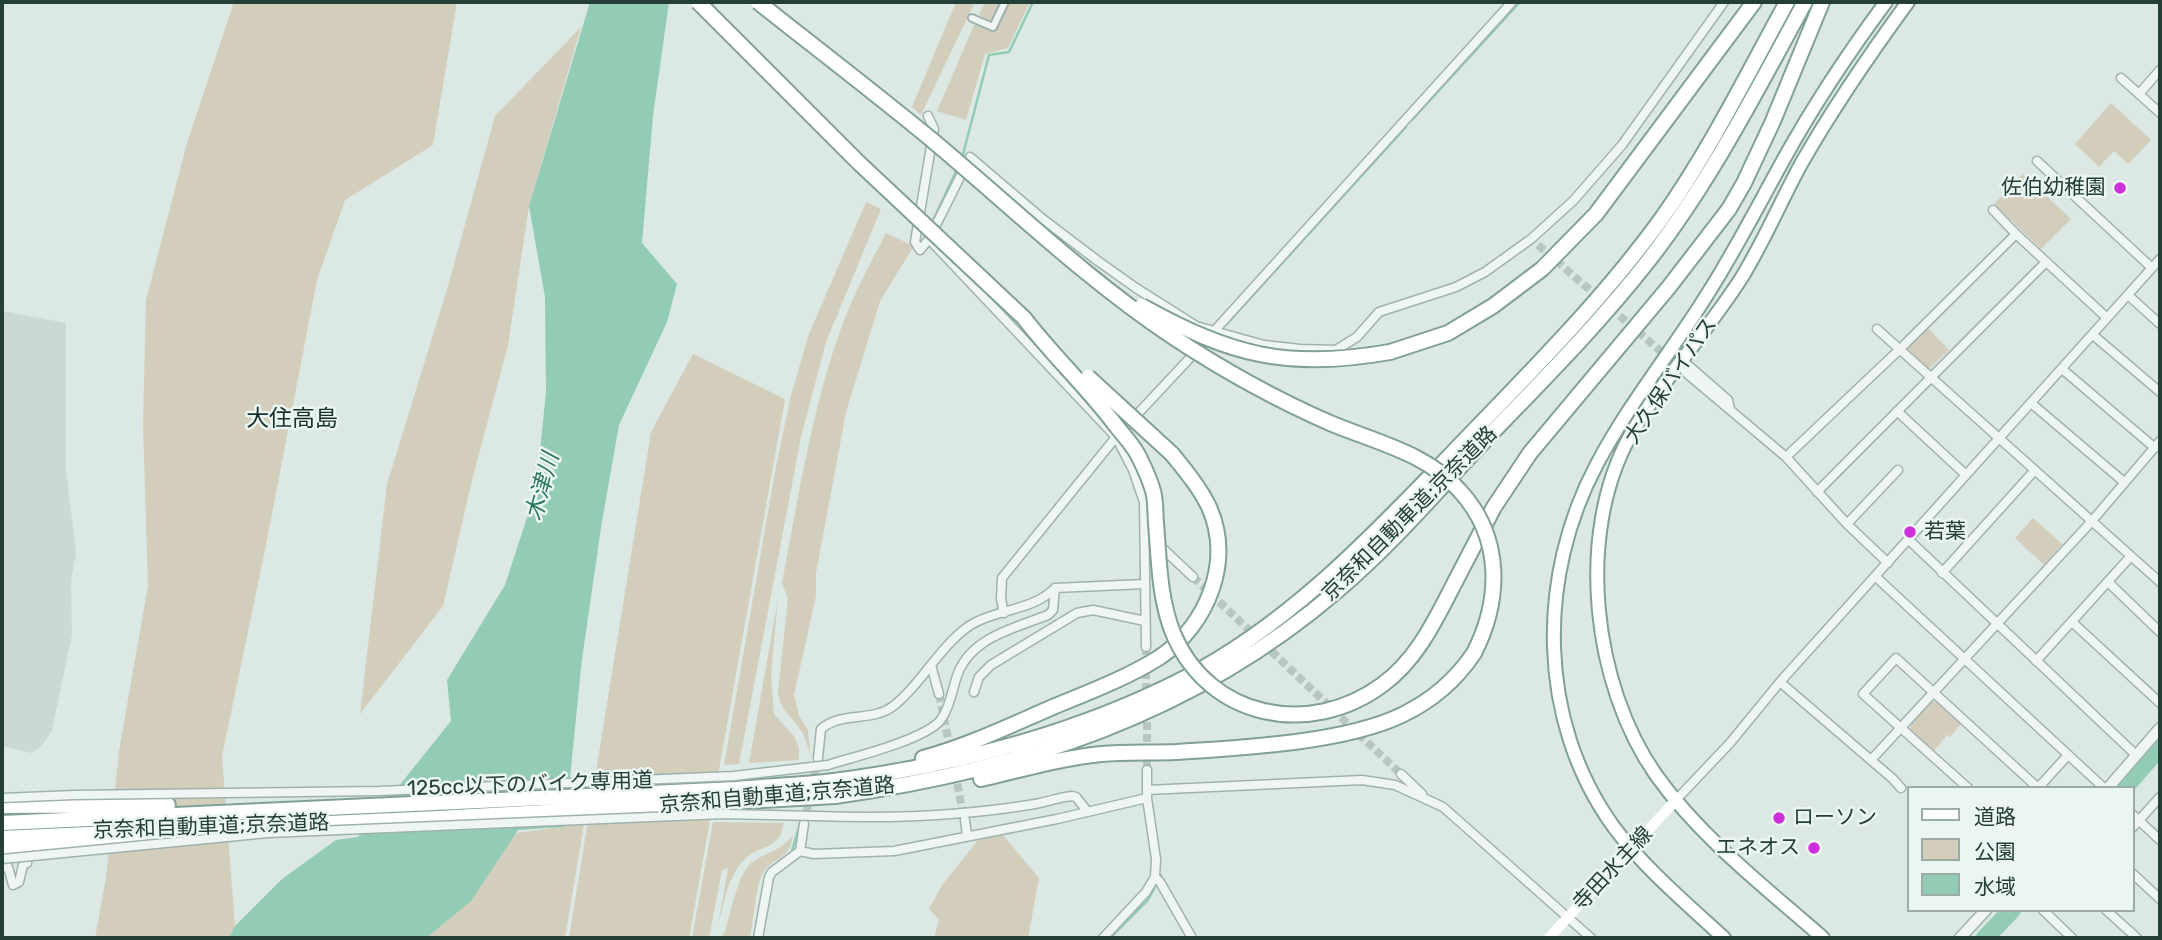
<!DOCTYPE html>
<meta charset="utf-8">
<style>
body{margin:0}
#map{position:relative;width:2162px;height:940px;overflow:hidden;background:#dbe8e4;font-family:Rubik,"Noto Sans JP",sans-serif}
canvas{display:block}
.frame{position:absolute;inset:0;border:4px solid #243f37;pointer-events:none}
.legend{position:absolute;left:1907px;top:786px;width:228px;height:126px;box-sizing:border-box;background:#ebf5f1;border:2px solid #9baca7;margin:0;padding:9px 12px;list-style:none;font-size:21px;color:#243f37}
.legend li{display:flex;align-items:center;gap:14px;height:35px}
.legend b{width:35px;border:2px solid #9baca7}
</style>
<div id="map">
<canvas width="2162" height="940"></canvas>
<div class="frame"></div>
<ul class="legend">
<li><b style="height:9px;background:#fff"></b>道路</li>
<li><b style="height:19px;background:#d2cebb"></b>公園</li>
<li><b style="height:19px;background:#92ccb4"></b>水域</li>
</ul>
</div>
<script>
const g = document.querySelector('canvas').getContext('2d');
g.lineJoin = 'round';
function fillPath(path, color) { g.fillStyle = color; g.fill(path, 'evenodd'); }
function strokePath(path, color, width, dash) { g.strokeStyle = color; g.lineWidth = width; g.lineCap = dash ? 'butt' : 'round'; g.setLineDash(dash || []); g.stroke(path); }
function drawText(font, color, halo, rows, align = 'center') {
  g.font = font + ' Rubik,"Noto Sans JP",sans-serif'; g.lineWidth = 5; g.setLineDash([]); g.textBaseline = 'middle'; g.strokeStyle = halo; g.fillStyle = color; for (const [text, x, y, turn = 0] of rows) {
    g.save(); g.translate(x, y); g.rotate((+turn || 0) * Math.PI / 180); g.textAlign = isNaN(turn) ? turn : align; if (halo) g.strokeText(text, 0, 0); g.fillText(text, 0, 0); g.restore();
  }
}
fillPath(new Path2D(`
 M2,311L66,323V469L76,554L71,580L72,634L52,730L41,747L31,753L2,746Z`), '#c9dad4');
fillPath(new Path2D(`
 M234,2H457L433,145L345,200L317,280L265,550L222,756L235,926L229,938H95L106,878L119,751L148,586L143,424L146,300L187,143Z
 M956,2H975L921,115L912,107Z
 M985,2H1003L992,22L979,15Z
 M1010,2H1030L1008,48L985,54L966,120L937,111L975,23L994,32Z
 M581,27L529,206L508,345L472,480L443,606L360,714L387,484L448,286L495,116Z
 M2111,103L2151,140L2128,164L2114,151L2099,167L2075,144Z
 M2023,174L2071,219L2041,249L1994,204Z
 M866,202L881,209L826,342L801,437L739,764L724,765L775,472L791,395L809,334Z
 M886,233L914,246L880,301L846,412L816,573V596L794,695L799,716L808,730L810,755C808,748 806,739 802,732C793,717 781,712 778,693L788,598L782,583C798,500 811,414 839,334C851,299 869,266 886,233Z
 M1928,328L1949,350L1929,369L1908,349Z
 M693,354L785,399L689,938H569L651,432Z
 M2033,518L2062,544L2044,565L2015,538Z
 M778,599L771,673L774,714L794,736L799,748V760L749,763Z
 M1930,702H1938L1961,724L1950,737L1947,735L1933,752L1909,731L1911,725Z
 M713,822L783,823C782,851 757,844 743,861C727,878 724,904 718,926L728,868L722,870L709,938H692Z
 M584,824L565,938H419L516,833Z
 M1002,834L1039,878L1028,938H934L939,920L929,909L942,885L979,839Z
 M793,835C788,864 775,854 763,873C756,884 753,923 750,938H721L725,931C731,913 737,876 751,863C765,852 779,853 793,835Z`), '#d2cebb');
fillPath(new Path2D(`
 M590,2H669L653,116L642,243L677,284L667,322L619,425L602,521L582,659L565,827L518,830L471,901L426,938H229L235,926L282,879L336,840L358,837L451,721L447,680L505,585L536,490L546,392L545,297L529,206Z`), '#92ccb4');
strokePath(new Path2D(`
 M1412,120L1520,2
 M962,158L989,55L1009,52L1033,2
 M931,225L958,167
 M1226,325L1406,127
 M791,854L800,824
 M1110,938L1148,900L1161,875`), '#92ccb4', 2.5);
strokePath(new Path2D(`
 M2124,788L2160,747
 M1985,938L2012,910`), '#92ccb4', 18);
strokePath(new Path2D(`
 M1538,245L1680,368
 M1193,577L1401,774
 M1146,647V697
 M939,694L951,753
 M1147,710V770
 M955,772L964,818
 M804,824L818,758`), '#b6c6c1', 8, [8, 4]);
const pedestrian = new Path2D(`
 M972,18L993,27L1005,2`);
const minor = new Path2D(`
 M2160,70L2139,94L2160,113
 M2121,78L2139,94
 M928,116L934,129L915,242L920,250L929,239L970,157L1044,220L1098,261L1136,288L1196,326L1264,345L1300,349L1336,350L1357,337L1379,312L1456,287L1485,272L1531,239L1573,201L1622,145L1724,2
 M2037,161L2152,268
 M1993,210L2016,234
 M929,239L1116,437L1002,578L1001,599L1004,613
 M2128,295L2160,324
 M1877,329L2160,582
 M2093,335L2160,392
 M1681,359L1728,400L1730,409
 M2062,369L2155,448
 M1685,372L1786,457L1847,524L1888,563
 M2031,403L2124,482
 M1897,411L1966,475
 M1786,457L1900,349L2016,234L2107,318
 M1817,492L2045,263
 M1847,524L1898,470
 M1909,540L2136,755
 M1159,545L1193,577
 M1942,573L2035,470
 M1876,577L2104,788
 M2108,582L2160,632
 M2072,622L2160,703
 M1146,647L1144,502L1133,470L1116,437L1188,360L1512,2
 M2036,661L2131,556
 M931,665L939,694
 M1780,682L1893,779L1901,788
 M974,692L979,677L991,665L1077,613L1093,610L1145,621
 M818,758L821,729C842,711 871,722 892,707C921,686 944,638 976,622C1002,609 1035,609 1055,588L1145,584
 M1871,760L2092,521L2160,441
 M828,765C857,756 916,742 938,723C948,713 952,692 956,679C968,638 1012,629 1048,615L1053,610L1055,588
 M1401,774L1422,794
 M1968,788L1863,694L1896,658L2038,788
 M2038,788L2068,755
 M1147,790L1362,780L1395,785L1443,807L1591,938
 M1676,800L1730,743L1780,682L2160,259
 M2132,814L2160,840
 M816,816C889,819 963,816 1035,804C1048,802 1059,797 1072,796L1076,797L1087,811
 M965,820L967,835
 M804,824L800,851L814,854L894,851L1057,819L1147,798
 M2132,828L2160,797
 M2,867H8L13,885L19,882L23,865L27,863
 M2132,873L2160,899
 M1155,877L1160,882L1192,938
 M2043,910L2072,938
 M2106,910L2137,938
 M758,938L769,877L772,872L800,851
 M1103,938L1146,892L1155,877L1156,859L1147,798V770`);
const tertiary = new Path2D(`
 M2108,788L2160,728
 M1960,938L1986,910`);
const trunk = new Path2D(`
 M1724,938C1686,903 1644,868 1613,826C1537,720 1537,576 1597,464C1629,403 1674,349 1710,290C1737,247 1760,202 1785,157C1815,103 1849,52 1886,2
 M1823,938C1765,887 1701,838 1656,775C1593,685 1575,535 1630,436C1662,380 1707,332 1742,277C1764,241 1781,201 1801,164C1833,108 1870,54 1908,2`);
const motorway = new Path2D(`
 M1390,352L1448,333L1493,306L1542,269L1596,214L1754,2
 M1455,582L1494,507L1530,453L1669,287L1729,209L1744,183L1773,121L1822,2
 M923,758C968,746 1011,725 1053,707C1089,692 1127,678 1160,657C1208,624 1233,561 1209,507C1200,488 1185,470 1172,454
 M981,779C1020,770 1061,758 1101,754C1126,752 1151,753 1176,752C1240,748 1344,743 1402,715C1431,701 1456,680 1474,653
 M2,806L168,805
 M2,823L737,789C769,786 802,785 834,781C955,765 1076,734 1185,678C1285,626 1363,546 1440,466C1516,386 1597,308 1662,218C1710,150 1747,75 1787,2
 M2,838L438,818L835,796C1021,770 1193,715 1338,590C1391,545 1437,491 1485,440C1541,382 1599,324 1649,260C1711,180 1757,90 1805,2
 M2,851C56,846 112,845 166,837`);
strokePath(pedestrian, '#a0b2ad', 10);
strokePath(minor, '#a0b2ad', 11);
strokePath(tertiary, '#a0b2ad', 13);
strokePath(trunk, '#81a096', 16);
strokePath(motorway, '#81a096', 18);
strokePath(pedestrian, '#eef5f3', 6);
strokePath(minor, '#eef5f3', 8);
strokePath(tertiary, '#eef5f3', 10);
strokePath(new Path2D(`
 M1549,938L1676,800`), '#fff', 10);
strokePath(trunk, '#fff', 12);
strokePath(motorway, '#fff', 14);
const minorBridge = new Path2D(`
 M2,798L74,795L379,791L734,776L828,765
 M2,859L268,833L723,814L816,816`);
const motorwayBridge = new Path2D(`
 M698,2L858,162L1024,318C1053,356 1088,388 1117,427C1124,436 1134,446 1139,457C1144,467 1150,480 1153,491C1156,501 1155,513 1156,523C1159,559 1159,598 1173,633C1209,719 1310,738 1382,685C1417,660 1436,619 1455,582
 M758,2C816,48 875,93 932,140C1012,207 1086,279 1173,337C1223,370 1275,399 1330,423C1375,442 1427,453 1460,491C1503,538 1501,600 1474,653
 M1142,306C1232,356 1288,370 1390,352
 M1088,377L1172,454`);
strokePath(minorBridge, '#a0b2ad', 11, []);
strokePath(motorwayBridge, '#81a096', 18, []);
strokePath(minorBridge, '#eef5f3', 8);
strokePath(motorwayBridge, '#fff', 14);
for (const [x, y, r, color] of [
 [2120,188,7,"#ce31dc"],
 [1910,532,7,"#ce31dc"],
 [1779,818,7,"#ce31dc"],
 [1814,848,7,"#ce31dc"]
]) { const dot = new Path2D(); dot.arc(x, y, r, 0, 2 * Math.PI); g.fillStyle = color; g.fill(dot); strokePath(dot, '#ebf5f1', 2.5); }
drawText('21px', '#243f37', '#ebf5f1', [
 ["佐伯幼稚園",2106,188],
 ["若葉",1924,532,"left"],
 ["ローソン",1793,818,"left"],
 ["エネオス",1800,848]
], 'right');
drawText('21px', '#243f37', '#ebf5f1', [
 ["大久保バイパス",1671,381,-56],
 ["京奈和自動車道;京奈道路",1410,514,-45],
 ["125cc以下のバイク専用道",530,785,-2],
 ["京奈和自動車道;京奈道路",777,796,-5],
 ["京奈和自動車道;京奈道路",211,827,-2],
 ["寺田水主線",1613,869,-47]
]);
drawText('23px', '#162f29', '#ebf5f1', [
 ["大住高島",292,419]
]);
drawText('italic 23px', '#2a775a', '#ebf5f1', [
 ["木津川",543,487,-75]
]);
</script>
